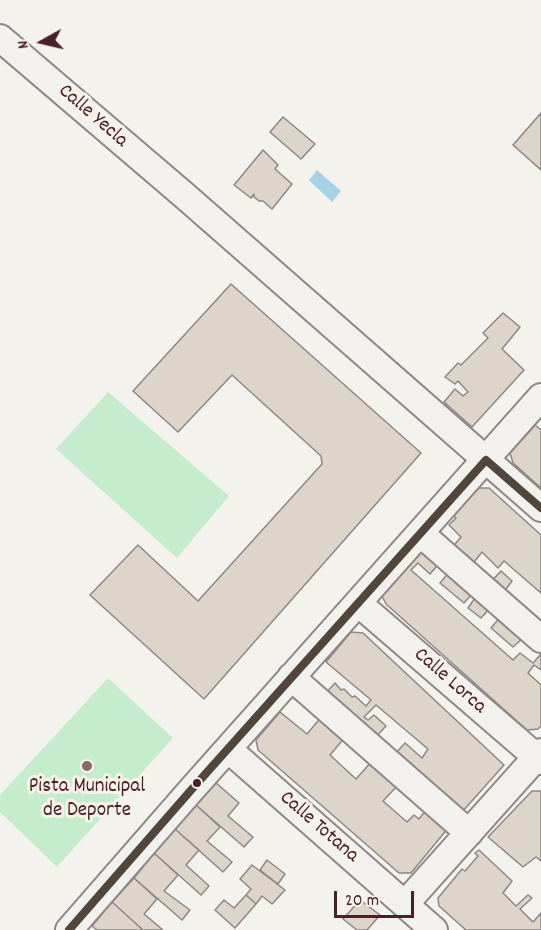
<!DOCTYPE html>
<style>
body{margin:0}
#map{position:relative;width:541px;height:930px;overflow:hidden;background:#f4f2ec;font-family:Dekko,sans-serif}
canvas{display:block}
.north{position:absolute;left:12px;top:12px;width:60px;height:60px;-webkit-text-stroke:4px #f7f3e8;paint-order:stroke;rotate:262deg;font-size:16px;font-weight:700;line-height:24px;text-align:center;color:#4a1f2b}
.north::after{content:'';display:block;margin:auto;width:21px;height:27px;background:#4a1f2b;clip-path:polygon(50% 0,100% 100%,50% 72%,0 100%)}
.scale{position:absolute;left:334px;top:891px;width:80px;height:27px;box-sizing:border-box;border:3px solid #4a1f2b;border-top:0;padding-left:8px;font-size:18px;line-height:21px;white-space:nowrap;color:#4a1f2b;-webkit-text-stroke:4px #f7f3e8;paint-order:stroke}
</style>
<div id="map">
<canvas width="541" height="930"></canvas>
<div class="north">N</div>
<div class="scale">20 m</div>
</div>
<script>
const g = document.querySelector('canvas').getContext('2d');
g.lineJoin = 'round';
function fillPath(path, color) { g.fillStyle = color; g.fill(path, 'evenodd'); }
function strokePath(path, color, width, dash) { g.strokeStyle = color; g.lineWidth = width; g.lineCap = dash ? 'butt' : 'round'; g.setLineDash(dash || []); g.stroke(path); }
function drawText(font, color, halo, rows, align = 'center') {
  g.font = font + ' Dekko,sans-serif'; g.lineWidth = 6; g.setLineDash([]); g.textBaseline = 'middle'; g.strokeStyle = halo; g.fillStyle = color; for (const [text, x, y, turn = 0] of rows) {
    g.save(); g.translate(x, y); g.rotate((+turn || 0) * Math.PI / 180); g.textAlign = isNaN(turn) ? turn : align; if (halo) g.strokeText(text, 0, 0); g.fillText(text, 0, 0); g.restore();
  }
}
fillPath(new Path2D(`
 M108,392L229,496L177,558L56,449Z
 M108,678L173,738L57,867L0,812V795Z`), '#c6ecce');
fillPath(new Path2D(`
 M317,170L341,191L332,202L309,180Z`), '#a5d2e6');
const building = new Path2D(`
 M541,113V170L513,145Z
 M283,117L315,144L301,159L270,132Z
 M263,150L278,165L275,169L292,184L272,209L263,201H259L254,197V194L251,198L234,185Z
 M231,284L421,453L204,699L90,595L138,545L198,601L322,464L321,456L232,375L178,432L133,391Z
 M503,313L520,327L502,349L524,370L472,427L444,402L455,389L463,396L468,392L458,381L455,384L445,377L458,363L461,365L488,338L483,333Z
 M535,425L541,430V488L513,463L510,453Z
 M477,488H489L541,535V593L504,561L498,568L482,552L471,566L451,549L461,537L449,525L456,518L453,515Z
 M424,548L441,561L430,574L418,563L411,570L513,660L520,653L533,663L541,654V670L534,665L528,673L541,685V726L538,729L527,730L386,604L382,596Z
 M450,571L492,606L481,618L468,608L475,598L471,595L464,603L440,583Z
 M501,571L512,581L503,593L490,583Z
 M502,615L522,639L513,647L491,628Z
 M351,632L363,633L504,765L462,812L395,754L405,743L422,758L428,749L376,705L364,717L368,720L374,715L386,726L375,738L325,694L335,683L341,690L344,689L352,697L355,696L366,706L371,700L326,662Z
 M280,712L307,734L323,715L346,736L330,755L356,779L373,760L400,783L383,801L407,822L414,815L419,819L429,806L449,827L411,873H399L258,750L256,740Z
 M215,782L239,803L228,816L253,837L244,847L196,805Z
 M532,791H541V861L536,857L523,867L488,837Z
 M196,805L220,827L207,841L232,862L223,872L175,829Z
 M175,829L199,850L186,865L209,886L201,895L154,853Z
 M479,850L512,881L503,893L516,906L528,895L532,898L520,909L533,922L541,913V930H466L439,906L438,898L462,869L465,871L478,856L475,853Z
 M154,853L178,875L164,891L190,910L182,920L134,878Z
 M267,860L285,874L278,884L260,870Z
 M252,865L285,890L272,904L262,896L256,904L246,895L251,889L240,879Z
 M134,878L157,899L144,914L163,930H143L112,902Z
 M246,895L256,904L235,928L215,910L224,900L234,908Z
 M360,900L380,915L367,930H357L343,919Z
 M112,902L143,930H97L92,926Z`);
fillPath(building, '#ddd4ca');
strokePath(building, '#8f8685', 1.5);
const minor = new Path2D(`
 M0,38L185,196L541,508
 M420,533L541,639
 M358,603L541,761
 M291,677L469,833
 M228,749L434,930
 M405,904L541,752
 M69,930L192,789L541,397`);
strokePath(minor, '#8f8685', 30);
strokePath(minor, '#f2f1ed', 26);
strokePath(new Path2D(`
 M486,460L541,508
 M69,930L192,789L486,460`), '#52453c', 8);
for (const [x, y, r, color] of [
 [87,766,6,"#86696f"],
 [197,783,5,"#4a1f2b"]
]) { const dot = new Path2D(); dot.arc(x, y, r, 0, 2 * Math.PI); g.fillStyle = color; g.fill(dot); strokePath(dot, '#f7f3e8', 2); }
drawText('21px', '#4a1f2b', '#f7f3e8', [
 ["Calle Yecla",92,117,41],
 ["Calle Lorca",449,682,41],
 ["Calle Totana",318,828,41]
]);
drawText('21px', '#4a1f2b', '#f7f3e8', [
 ["Pista Municipal",87,788],
 ["de Deporte",87,812]
]);
</script>
